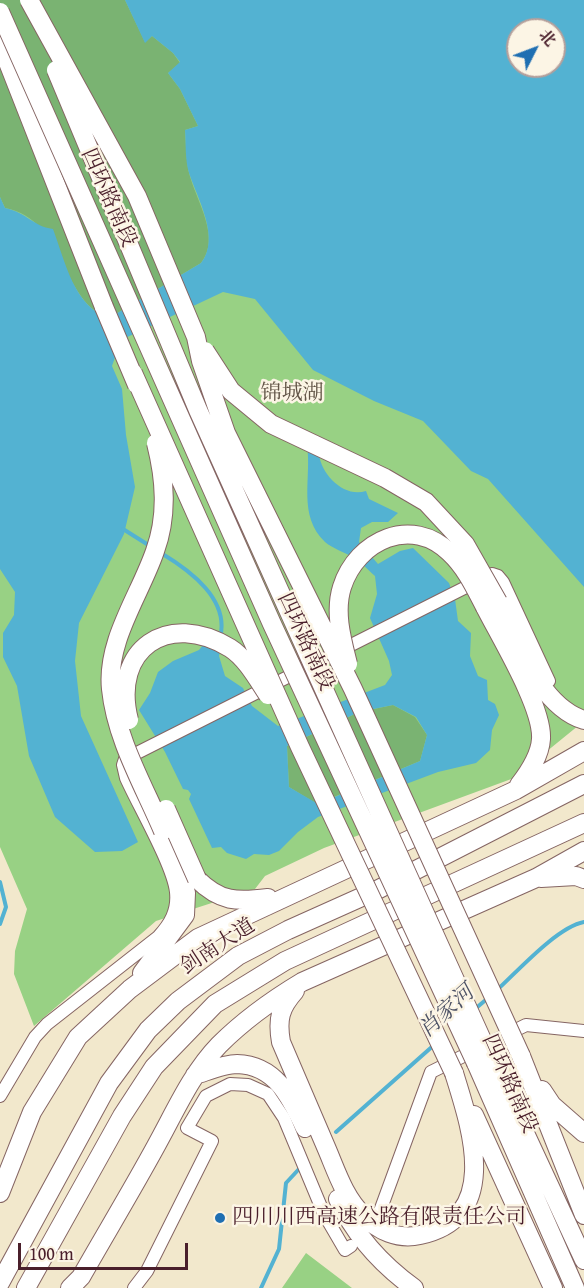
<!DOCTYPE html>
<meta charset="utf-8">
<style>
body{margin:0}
#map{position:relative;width:584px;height:1288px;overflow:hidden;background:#f2e8cc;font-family:"Gentium Book Plus","Noto Serif SC",serif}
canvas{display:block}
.north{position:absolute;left:506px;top:18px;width:60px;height:60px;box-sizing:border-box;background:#fcf5e5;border:2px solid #b59f9b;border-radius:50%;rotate:48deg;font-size:16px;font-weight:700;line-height:24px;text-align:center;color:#4a1f2b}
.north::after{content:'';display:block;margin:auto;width:21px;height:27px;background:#1f6fb2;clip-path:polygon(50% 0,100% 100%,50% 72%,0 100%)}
.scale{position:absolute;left:18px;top:1243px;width:170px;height:27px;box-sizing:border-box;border:3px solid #4a1f2b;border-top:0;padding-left:8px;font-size:18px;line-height:21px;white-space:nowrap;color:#4a1f2b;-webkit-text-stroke:4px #fcf5e5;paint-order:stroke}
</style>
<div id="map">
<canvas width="584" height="1288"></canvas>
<div class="north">北</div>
<div class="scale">100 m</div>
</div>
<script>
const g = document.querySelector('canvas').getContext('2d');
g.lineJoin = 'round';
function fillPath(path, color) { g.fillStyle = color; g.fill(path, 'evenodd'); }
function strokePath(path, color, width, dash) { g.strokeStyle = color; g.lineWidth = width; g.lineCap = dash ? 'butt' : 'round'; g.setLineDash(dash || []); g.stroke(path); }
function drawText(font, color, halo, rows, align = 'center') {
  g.font = font + ' "Gentium Book Plus","Noto Serif SC",serif'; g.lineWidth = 5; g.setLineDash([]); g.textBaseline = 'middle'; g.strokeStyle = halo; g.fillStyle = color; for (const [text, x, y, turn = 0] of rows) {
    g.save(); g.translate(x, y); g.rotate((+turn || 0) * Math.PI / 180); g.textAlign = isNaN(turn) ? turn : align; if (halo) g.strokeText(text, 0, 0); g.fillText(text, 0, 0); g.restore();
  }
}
fillPath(new Path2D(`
 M0,0H584V721L514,778L324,848L265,876L255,889L156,921L34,1026L14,974L15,951L27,909L0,847ZM518,30H554V66H518Z
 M306,1253L352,1288H282Z`), '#98d184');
fillPath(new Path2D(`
 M0,0H125L145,42L152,36L173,53L180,63L168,73L180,89L198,126L185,130C186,143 186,156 188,168C193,197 223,236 201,263L109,318C60,302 67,220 5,208L0,197Z
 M393,705L415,717L427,735L420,761L317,804L289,787L287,746L359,712Z`), '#7ab372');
fillPath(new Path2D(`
 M125,0H584V587L488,479L471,471L423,421L374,401L313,370L255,299L223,292L121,340L112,366L122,389L126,435L135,487L124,534L79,623L75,661L81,716L138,842L122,851L95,852L55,817L29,756L17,686L3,657V633L14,615L15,592L0,569V197L5,208C28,213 32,226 53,229C65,261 74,307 109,318L201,263C221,238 197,198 189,173C185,160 186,144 185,130L198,126L180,89L168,73L180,62L173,53L152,36L145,43ZM518,30H554V66H518Z
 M307,445L319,455C322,475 344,498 366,491L369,499L398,513L388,522H372L361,528L359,542L378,564L400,551L413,548L449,583L455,599L458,621L471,633L470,656L478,676L487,680L488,700L495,704L499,715L492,730L490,750L476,763L438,772L318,817L298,832L279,851L269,855L254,854L246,859L227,853L221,847L212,848L189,799L191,794L188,790L183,789L165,752L139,710L150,693L158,672L173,661L199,650L208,639L223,637L219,656L225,676L243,688L252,706L278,726L385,685L392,675L389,661L370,618L377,594L375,576C368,570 361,562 354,558C345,552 333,549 325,542C297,515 312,478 307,445ZM393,705L416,717L427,735L420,761L318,804L289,787L287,746L359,712Z`), '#53b2d2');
strokePath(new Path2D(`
 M123,529L150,546
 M161,553C191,571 230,600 220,638
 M0,882L6,907L0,924
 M496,991C517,972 557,927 584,922
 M475,1009L488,998
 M336,1132L434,1045
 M261,1288L279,1249L286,1183L299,1169`), '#53b2d2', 4);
const minor = new Path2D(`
 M0,1096L35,1037L47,1024L158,937C170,924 178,911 176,892C173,865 138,805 126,778L123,765L125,759L492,574L498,576L503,582L549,681
 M376,1222L431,1072L526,1025L584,1031
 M134,1288L147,1271L212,1141L187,1128L206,1096L230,1084L248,1085L268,1094L284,1118L324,1214L345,1250L351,1246`);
const highway = new Path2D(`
 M0,42L104,307
 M498,602C518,641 539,706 584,720
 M485,607C500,637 543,707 541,739C540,756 529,772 519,785
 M541,878L576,876L584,879
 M197,879C220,902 237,902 268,898
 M142,973L185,915L186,893L163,831
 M295,991C280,1008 277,1019 281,1042C296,1077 311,1112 326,1147C336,1170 344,1197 363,1215C378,1231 398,1240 420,1235C502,1217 471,1128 454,1073
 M521,1056L584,1215
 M492,1062L584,1260
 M476,1063L575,1288
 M195,1075C208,1071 224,1064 237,1064C276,1065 291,1098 305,1128
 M542,1090L552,1105L584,1133
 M474,1115L553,1288
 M0,1193L32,1112L78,1037L130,989L198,938L516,790L584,751
 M338,1199C355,1235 382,1265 414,1288
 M0,1283L109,1083L148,1030L178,1001L238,956L288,930L375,891L584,784
 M26,1288L122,1116L154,1067L215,1004L285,961L584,823
 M70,1288L81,1277C106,1233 132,1190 156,1146C175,1112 191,1074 219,1045C244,1020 272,1000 302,982L536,878L584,851`);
strokePath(minor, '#856563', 14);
strokePath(highway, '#856563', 20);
strokePath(minor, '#fff', 12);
strokePath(highway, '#fff', 18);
const highwayBridge = new Path2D(`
 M29,0L137,196L196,337L201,361L226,433L353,689L521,1056
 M0,12L272,624L476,1063
 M56,70L198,410L492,1062
 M104,307L137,385
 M205,351L231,391L271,424L385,478L426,502L465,544L498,602
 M133,373L300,747L454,1073
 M156,443C165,479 168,515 155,551C140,595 106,641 111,689C116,739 144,786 163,831
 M348,664C342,640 334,612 342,587C357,540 412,515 450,553C466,568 475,588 485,607
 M129,720C111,649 168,610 230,648C246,658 258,680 268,695
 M166,809L197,879`);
strokePath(highwayBridge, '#856563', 20, []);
strokePath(highwayBridge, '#fff', 18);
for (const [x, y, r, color] of [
 [220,1218,6,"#1f6fb2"]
]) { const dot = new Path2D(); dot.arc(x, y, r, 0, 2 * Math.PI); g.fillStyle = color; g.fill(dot); strokePath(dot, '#fcf5e5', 2); }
drawText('21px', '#4a1f2b', '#fcf5e5', [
 ["四环路南段",108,198,66],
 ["四环路南段",305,642,65],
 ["剑南大道",218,947,-33],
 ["四环路南段",509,1084,66]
]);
drawText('21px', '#615446', '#fcf5e5', [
 ["锦城湖",292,394]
]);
drawText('21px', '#4a1f2b', '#fcf5e5', [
 ["四川川西高速公路有限责任公司",232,1218]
], 'left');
drawText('italic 22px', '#4d5265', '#fcf5e5', [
 ["肖家河",447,1012,-42]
]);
</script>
